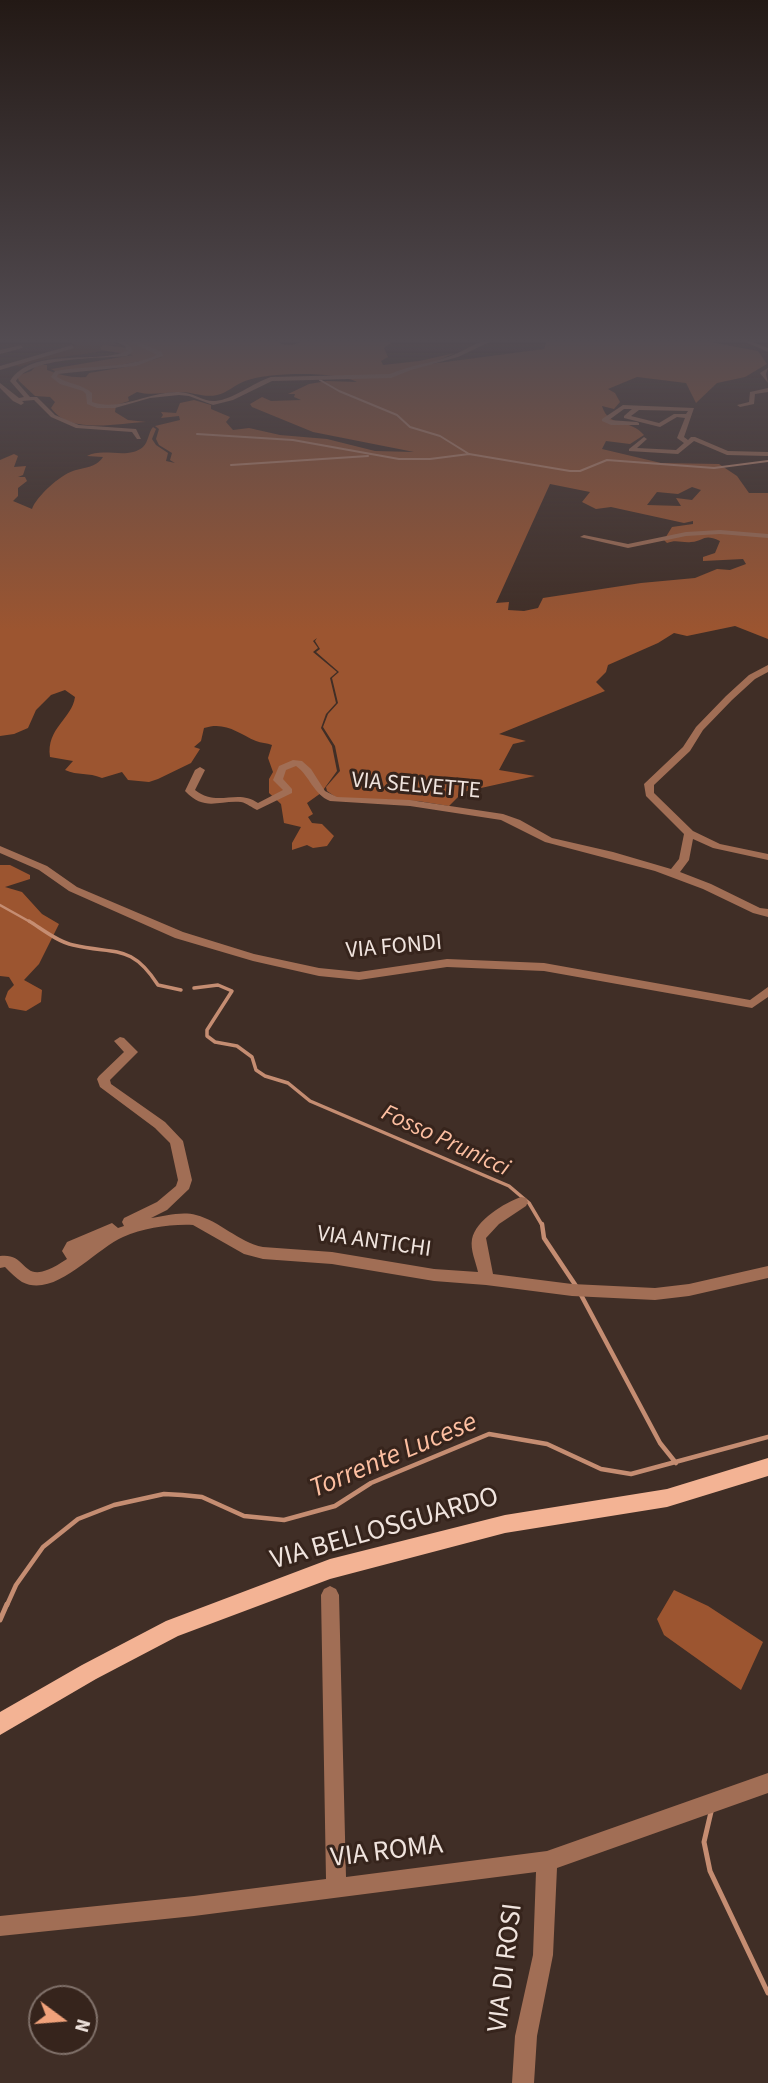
<!DOCTYPE html>
<style>
body{margin:0}
#map{position:relative;width:768px;height:2083px;overflow:hidden;background:#402e26;font-family:"Source Sans 3",sans-serif}
canvas{display:block}
.north{position:absolute;left:28px;top:1985px;width:70px;height:70px;box-sizing:border-box;background:#36241c;border:2px solid #80716a;border-radius:50%;rotate:106deg;font-size:19px;font-weight:700;line-height:28px;text-align:center;color:#f0e4de}
.north::after{content:'';display:block;margin:auto;width:24px;height:32px;background:#f1a27b;clip-path:polygon(50% 0,100% 100%,50% 72%,0 100%)}
</style>
<div id="map">
<canvas width="768" height="2083"></canvas>
<div class="north">N</div>
</div>
<script>
const g = document.querySelector('canvas').getContext('2d');
g.lineJoin = 'round';
function fillPath(path, color) { g.fillStyle = color; g.fill(path, 'evenodd'); }
function strokePath(path, color, width, dash) { g.strokeStyle = color; g.lineWidth = width; g.lineCap = dash ? 'butt' : 'round'; g.setLineDash(dash || []); g.stroke(path); }
function drawText(font, color, halo, rows, align = 'center') {
  g.font = font + ' "Source Sans 3",sans-serif'; g.lineWidth = 6; g.setLineDash([]); g.textBaseline = 'middle'; g.strokeStyle = halo; g.fillStyle = color; for (const [text, x, y, turn = 0] of rows) {
    g.save(); g.translate(x, y); g.rotate((+turn || 0) * Math.PI / 180); g.textAlign = isNaN(turn) ? turn : align; if (halo) g.strokeText(text, 0, 0); g.fillText(text, 0, 0); g.restore();
  }
}
fillPath(new Path2D(`
 M66,340H109L124,348L114,345L100,347L101,351C76,357 45,356 20,367L12,364L77,345L64,341Z`), '#673318');
fillPath(new Path2D(`
 M119,340H274L284,345H293L306,340H389L391,343L384,348L388,357L381,361L383,365L419,361L455,353L430,364L544,349L547,340H700L758,351L767,364L745,377L717,383L696,403L686,383L637,377L608,389L615,393L620,402L614,409L602,406C609,429 630,418 644,435L630,444L606,441L602,449L661,463L719,464L737,476L749,493H768V639L735,626L687,636L674,633L658,643L608,665L606,672L596,682L605,691L499,734L526,741L513,744L499,770L535,776L463,792L449,806L418,801L337,798L327,791L326,787L340,771L335,746L323,727L328,714L338,703L332,678L339,672L316,652L320,649L315,641L317,638L313,641L318,648L313,652L337,672L330,678L336,703L326,714L321,728L332,746L337,771L321,793L307,803L313,814L308,817L312,823L322,824L334,836L327,846L313,848L307,845L292,850V843L301,827L284,823L281,804L269,793V779L273,772L268,758L272,745C267,743 261,743 256,741C238,733 225,721 204,728L201,741L194,747L200,749L191,763L158,779L149,782L128,780L122,772L102,778C88,772 78,776 65,770L73,761L50,757C46,728 72,719 75,697L65,690L51,695L36,710L28,728L14,734L0,736V460L14,454L18,456L14,467L26,466L23,475L18,477H25L27,481L18,488V496L13,501L32,509C36,497 60,475 73,471C84,467 96,468 103,457L87,456C103,447 128,460 143,447C149,441 148,433 153,427L156,429L152,439L156,445L168,453L166,461L175,463L170,460L172,453L159,445L156,439L159,429L155,426L180,420L179,416L161,418L163,415L161,412L176,413L180,403L194,400L211,405V409L230,417L226,422L233,430L249,428L280,435L327,439L375,451L414,452L313,432L252,407L250,404L262,397L271,401L301,400L294,397L295,394H288L309,384L327,381L357,382C336,371 268,372 245,381C236,384 227,393 217,395C204,398 193,392 180,392C165,392 152,396 137,392L128,397L129,401L116,405L115,412L128,420L146,422C118,423 70,435 51,408L55,402L50,397L35,396L19,381L17,376L31,371L37,365H47V370C60,375 72,378 86,377L89,373L131,366L162,357L99,369L55,371L51,369L133,355L101,350L100,347L105,345L128,348L127,343ZM550,484L590,492L582,502L596,509L611,507L684,523L693,521V524L672,527L664,540L667,543C676,539 682,543 691,542C705,541 703,533 720,541L715,553L703,557V561L743,559L746,564L730,570L717,569L695,578L641,583L543,598L538,608L524,611L508,610L509,602L496,603ZM692,487L701,490L692,500L676,498L681,506L647,505L657,492L678,494Z
 M0,865H10L30,875V879L5,887L22,892L42,914L59,924L39,964L24,980L42,990L41,1002L26,1011L9,1008L5,999L8,991L14,985L9,977L0,976Z
 M674,1590L708,1606L763,1642L741,1690L664,1635L657,1619Z`), '#9c5530');
strokePath(new Path2D(`
 M320,380L339,391L397,415L410,427L440,436L469,454L570,471H580L607,460L714,468L768,461
 M197,434L293,440L399,459H430L469,454
 M231,465L368,456`), '#c58d72', 2);
strokePath(new Path2D(`
 M0,905L32,923`), '#c58d72', 2.5);
strokePath(new Path2D(`
 M29,921C42,929 58,942 73,945C115,955 131,943 158,985L181,990
 M194,988L218,985L232,991L207,1030V1036L215,1042L237,1046L252,1057L256,1070L265,1076L288,1083L310,1101L509,1186L529,1203L542,1225`), '#c58d72', 3.5);
strokePath(new Path2D(`
 M542,1224L544,1238L576,1286
 M580,1293L660,1443L676,1463
 M7,1605L16,1585L43,1547L78,1519L114,1505L164,1494L182,1495L202,1497L244,1516L284,1520L335,1506L371,1483L489,1434L547,1444L601,1469L631,1474L768,1437`), '#c58d72', 4.5);
strokePath(new Path2D(`
 M0,1620L7,1604
 M711,1812L704,1842L710,1871L768,1993`), '#c58d72', 5);
fillPath(new Path2D(`
 M112,340C122,339 129,343 133,351L127,356C99,359 32,356 16,381L30,397H37L55,415L79,425L136,429L141,439H137L132,432L76,428L51,417L34,400L22,401L24,403L21,405L13,401L0,388V383L19,398L24,397L10,381C33,346 94,365 127,351L125,346Z
 M127,340H134L162,352L163,356L136,366L67,373L58,374L57,377C68,384 82,384 92,393V402C120,412 150,391 179,392C192,392 204,402 215,401C235,399 252,383 271,377L390,374C412,364 437,363 458,353C470,347 481,339 494,340L458,357L411,370L391,378L272,381L233,400L213,405L189,396L179,395L150,398L115,408H97L87,404L86,394L83,391L60,384L51,377L55,371C89,365 125,369 157,355Z
 M741,340H748L768,348V352Z
 M21,345L23,348L0,354V350Z
 M72,345L74,348L0,370V366Z
 M768,368L766,374L768,383L760,373Z
 M768,388V392L755,394L754,404L740,407L737,405L749,402L750,392Z
 M623,405L694,408L684,437L688,440L691,437H695L728,451L768,452V456L727,455L694,441L678,454L629,451V449L644,437L647,439L637,448L676,450L684,443L677,438L685,418L677,417L660,427L624,418V416L632,409H624L609,420L637,422L639,423V425H611L602,421V419ZM639,410L688,411L686,414H674L659,423L631,416Z
 M720,530L768,534V538L720,534L686,536L628,548L580,537L584,535L628,544L686,532Z
 M768,665V672L755,679L732,700L703,730L690,751L654,785V793L693,831L720,844L768,854V860L713,848L693,839L689,860L680,872L711,884L760,908L768,909V917L753,913L703,889L655,871L545,842L501,820L410,806L330,801C313,794 310,776 296,766L286,770L283,779L292,789V793L257,810C252,808 247,803 241,802C218,800 205,812 185,791L195,770L200,767L205,770L195,790C218,808 237,788 258,803L283,790L273,780L279,766L293,760L302,761L311,769L325,791L337,797L410,800L503,814L520,820L552,838L613,852L671,869L679,859L684,834L646,796L644,784L683,747L696,727L726,696L749,675Z
 M0,846L47,866L77,887L183,932L254,954L319,968L359,972L447,959L544,963L750,1000L768,987V997L752,1008L544,971L447,967L359,980L319,976L253,961L175,938L69,891L39,870L0,853Z
 M120,1037L124,1038L138,1052L110,1080L111,1084L165,1122L183,1141L192,1180L189,1189L167,1210L151,1218C165,1216 182,1211 196,1215C220,1221 238,1242 263,1247L332,1252L434,1269L478,1272C476,1262 470,1250 472,1239C476,1220 504,1203 521,1197L526,1198L528,1202L526,1206L499,1224L486,1238L493,1274L572,1284L655,1288L689,1284L768,1266V1278L689,1296L655,1300L572,1296L486,1285L434,1281L332,1264L263,1259L244,1254L193,1225C170,1224 144,1228 123,1237C95,1249 55,1299 22,1282C16,1278 10,1272 5,1267L0,1268V1256C32,1252 18,1292 67,1259L62,1251L67,1242L112,1223L118,1228L124,1226L122,1222L124,1218L157,1202L176,1186L178,1180L170,1143L155,1128L100,1087L97,1079L99,1076L124,1052L114,1041Z
 M330,1586L336,1589L339,1595L346,1877L547,1851L768,1773V1793L557,1868L553,1955L537,2036L534,2083H512L515,2036L533,1955L536,1872L194,1916L0,1936V1916L194,1896L326,1879L321,1595L324,1589Z`), '#a16e55');
fillPath(new Path2D(`
 M768,1458V1476L667,1507L505,1533L330,1579L178,1636L96,1679L0,1735V1712L82,1665L166,1621L330,1559L505,1515L667,1489Z`), '#f3b394');
const sky = g.createLinearGradient(0, 0, 0, 631);
sky.addColorStop(0, '#231915');
sky.addColorStop(0.54, '#534c52');
sky.addColorStop(1, '#534c5200');
g.fillStyle = sky;
g.fillRect(0, 0, 768, 631);
drawText('23px', '#f0e4de', '#36241c', [
 ["VIA SELVETTE",416,787,5],
 ["VIA FONDI",394,948,-5],
 ["VIA ANTICHI",374,1243,8]
]);
drawText('italic 24px', '#fdbfa1', '#36241c', [
 ["Fosso Prunicci",445,1142,25]
]);
drawText('italic 28px', '#fdbfa1', '#36241c', [
 ["Torrente Lucese",394,1457,-23]
]);
drawText('28px', '#f0e4de', '#36241c', [
 ["VIA BELLOSGUARDO",385,1530,-16],
 ["VIA ROMA",387,1853,-7],
 ["VIA DI ROSI",507,1968,-83]
]);
</script>
